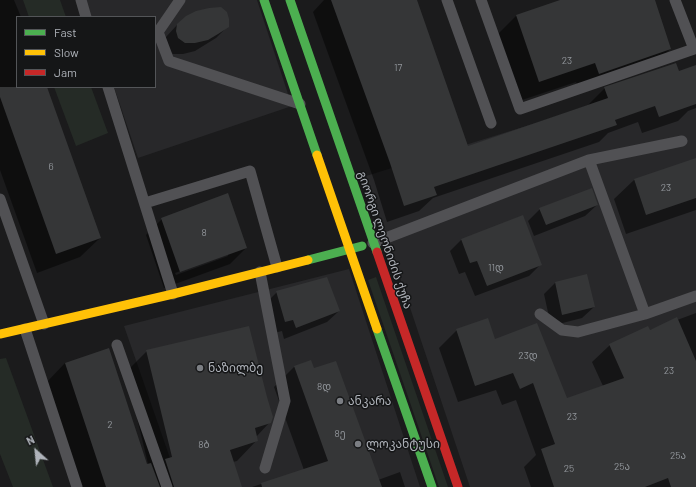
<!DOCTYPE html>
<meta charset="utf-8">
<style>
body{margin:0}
#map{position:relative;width:696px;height:487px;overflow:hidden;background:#1b1b1c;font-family:Barlow,sans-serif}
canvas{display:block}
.legend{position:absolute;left:16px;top:16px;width:140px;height:72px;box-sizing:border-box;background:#151617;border:1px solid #535558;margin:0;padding:5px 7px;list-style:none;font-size:12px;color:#afb3ba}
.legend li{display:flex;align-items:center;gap:8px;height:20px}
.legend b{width:20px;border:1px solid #535558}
.north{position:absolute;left:16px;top:431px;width:40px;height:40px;-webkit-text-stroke:3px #151617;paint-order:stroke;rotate:333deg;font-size:11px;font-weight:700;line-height:16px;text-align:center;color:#afb3ba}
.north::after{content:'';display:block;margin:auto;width:14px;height:18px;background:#afb3ba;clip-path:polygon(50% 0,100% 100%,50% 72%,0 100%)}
</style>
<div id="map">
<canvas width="696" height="487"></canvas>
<ul class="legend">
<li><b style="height:5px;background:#4caf50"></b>Fast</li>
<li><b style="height:5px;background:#ffc107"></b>Slow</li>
<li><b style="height:5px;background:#c62828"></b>Jam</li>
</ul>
<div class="north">N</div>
</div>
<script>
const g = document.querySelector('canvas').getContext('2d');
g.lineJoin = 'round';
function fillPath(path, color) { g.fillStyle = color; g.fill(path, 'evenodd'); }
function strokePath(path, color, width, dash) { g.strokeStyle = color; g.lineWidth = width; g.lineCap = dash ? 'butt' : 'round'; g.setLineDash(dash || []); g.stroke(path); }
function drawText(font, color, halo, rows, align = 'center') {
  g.font = font + ' Barlow,"Noto Sans Georgian",sans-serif'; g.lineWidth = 3; g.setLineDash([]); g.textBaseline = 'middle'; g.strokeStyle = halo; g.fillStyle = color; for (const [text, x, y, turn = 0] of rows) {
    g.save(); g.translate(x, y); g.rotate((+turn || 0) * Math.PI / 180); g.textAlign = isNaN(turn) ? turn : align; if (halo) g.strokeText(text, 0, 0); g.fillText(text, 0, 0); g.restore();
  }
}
fillPath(new Path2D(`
 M85,0H257L292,106L138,158L114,87H155V17H91Z
 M696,73V487H470L366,176Z
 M349,269L420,487H180L124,326Z`), '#28282a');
fillPath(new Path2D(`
 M23,0H60L66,17H29Z
 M54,87H91L108,133L76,146Z
 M376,277L448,487H439L368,280Z
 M6,358L53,487H13L0,454V359Z`), '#252b26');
fillPath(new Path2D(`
 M0,0H14L21,17H17V87H46L100,238L80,257L37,273L0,170Z
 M324,0H415L467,147L588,105L605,88L678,72L696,66V108L688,111L678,121L642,133L638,122L608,133L599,142L433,198L419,211L387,222L374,180L313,12Z
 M563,0H654L670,49L651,69L580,93L576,82L519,101L497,35L516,16Z
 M177,25L228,26L216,38L195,51L183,54H173L167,50L165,43L166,37Z
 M696,159V210L626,234L614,199L634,180Z
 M597,205L585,216L534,236L528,221L540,209Z
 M522,216L541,264L529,276L475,296L465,272L459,274L450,251L461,240Z
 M162,219L246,248L230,264L164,288L146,235ZM228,254V256L176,275L175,273Z
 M586,276L594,307L582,318L551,326L544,294L555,283Z
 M277,292L339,311L327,322L284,339L282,331L274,333L265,304Z
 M696,313V487H531L524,467L536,455L516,400L502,405L496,390L458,402L439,348L457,330L494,341L566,399L603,386L592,362L610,345Z
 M147,351L270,422L256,437L257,440L237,461L233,462L241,487H79L45,384L65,363L147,465L148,464L126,372Z
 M294,367L314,370L378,480L400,472L405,487H252L304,470L274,387Z`), '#0007');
fillPath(new Path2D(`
 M331,0H417L468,146L608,98L604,87L676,63L679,71L696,65V104L659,117L655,106L615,120L617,125L434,187L437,195L404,206L390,163Z
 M560,0H655L671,49L599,74L595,63L539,82L516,15Z
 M221,7L227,12L229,19V27L218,34L208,40L195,43H185L178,38L176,31L177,24L186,16L196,11L209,8Z
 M0,87H47L101,238L56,254L0,97Z
 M696,158V198L646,215L634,179Z
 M592,188L598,205L546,225L539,208Z
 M228,193L247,248L180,272L161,218Z
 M523,215L542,265L487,286L477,261L470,263L461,239Z
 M587,274L595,307L562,315L555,282Z
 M327,277L340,311L296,328L293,320L285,322L276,291Z
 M677,317L696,361V487H671L668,478L645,487H554L541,449L555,444L533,383L520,389L513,373L475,386L456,329L488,318L495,339L537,323L567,398L624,378L609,344L648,326L650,330Z
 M249,326L267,397L273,417L271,423L255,428L258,441L230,450L242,487H174L165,459L172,457L146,350Z
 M109,348L147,464L151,463L160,487H106L65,363Z
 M311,360L314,368L336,361L382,487H262L261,483L328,461L294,366Z`), '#353637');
strokePath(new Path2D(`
 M81,0L86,17
 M180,0L158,32L169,61L300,104
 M447,0L491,123
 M481,0L520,109L694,49L675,0
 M108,87L173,294
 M589,160L645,314L696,296
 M0,199L44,324
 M145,203L250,171L277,267
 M373,243L589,160L682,141
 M260,272L285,401L265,468
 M540,314L562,330L578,332L645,314
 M25,329L77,487
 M117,345L167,487`), '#515154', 11);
strokePath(new Path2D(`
 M264,0L317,155
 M290,0L377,252
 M308,260L362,246
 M377,329L432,487`), '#4caf50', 9);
strokePath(new Path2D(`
 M317,155L377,329
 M0,334L173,294L308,260`), '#ffc107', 9);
strokePath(new Path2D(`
 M377,252L458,487`), '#c62828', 9);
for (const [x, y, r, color] of [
 [200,368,4,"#7b7e83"],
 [340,401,4,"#7b7e83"],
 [358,444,4,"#7b7e83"]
]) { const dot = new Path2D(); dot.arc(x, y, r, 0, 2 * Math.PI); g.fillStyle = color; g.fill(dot); strokePath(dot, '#151617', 1.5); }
drawText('10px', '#909499', null, [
 ["23",567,61],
 ["17",398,68],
 ["6",51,167],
 ["23",666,188],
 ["8",204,233],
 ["11დ",496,268],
 ["23დ",528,356],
 ["23",669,371],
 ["8დ",324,387],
 ["23",572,417],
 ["2",110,425],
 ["8ე",340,434],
 ["8ბ",204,445],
 ["25ა",678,456],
 ["25ა",622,467],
 ["25",569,469]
]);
drawText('12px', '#afb3ba', '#151617', [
 ["გიორგი ლეონიძის ქუჩა",385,240,71]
]);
drawText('12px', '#afb3ba', '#151617', [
 ["ნაზილბე",208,368],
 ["ანკარა",348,401],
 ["ლოკანტუსი",366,444]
], 'left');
</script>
